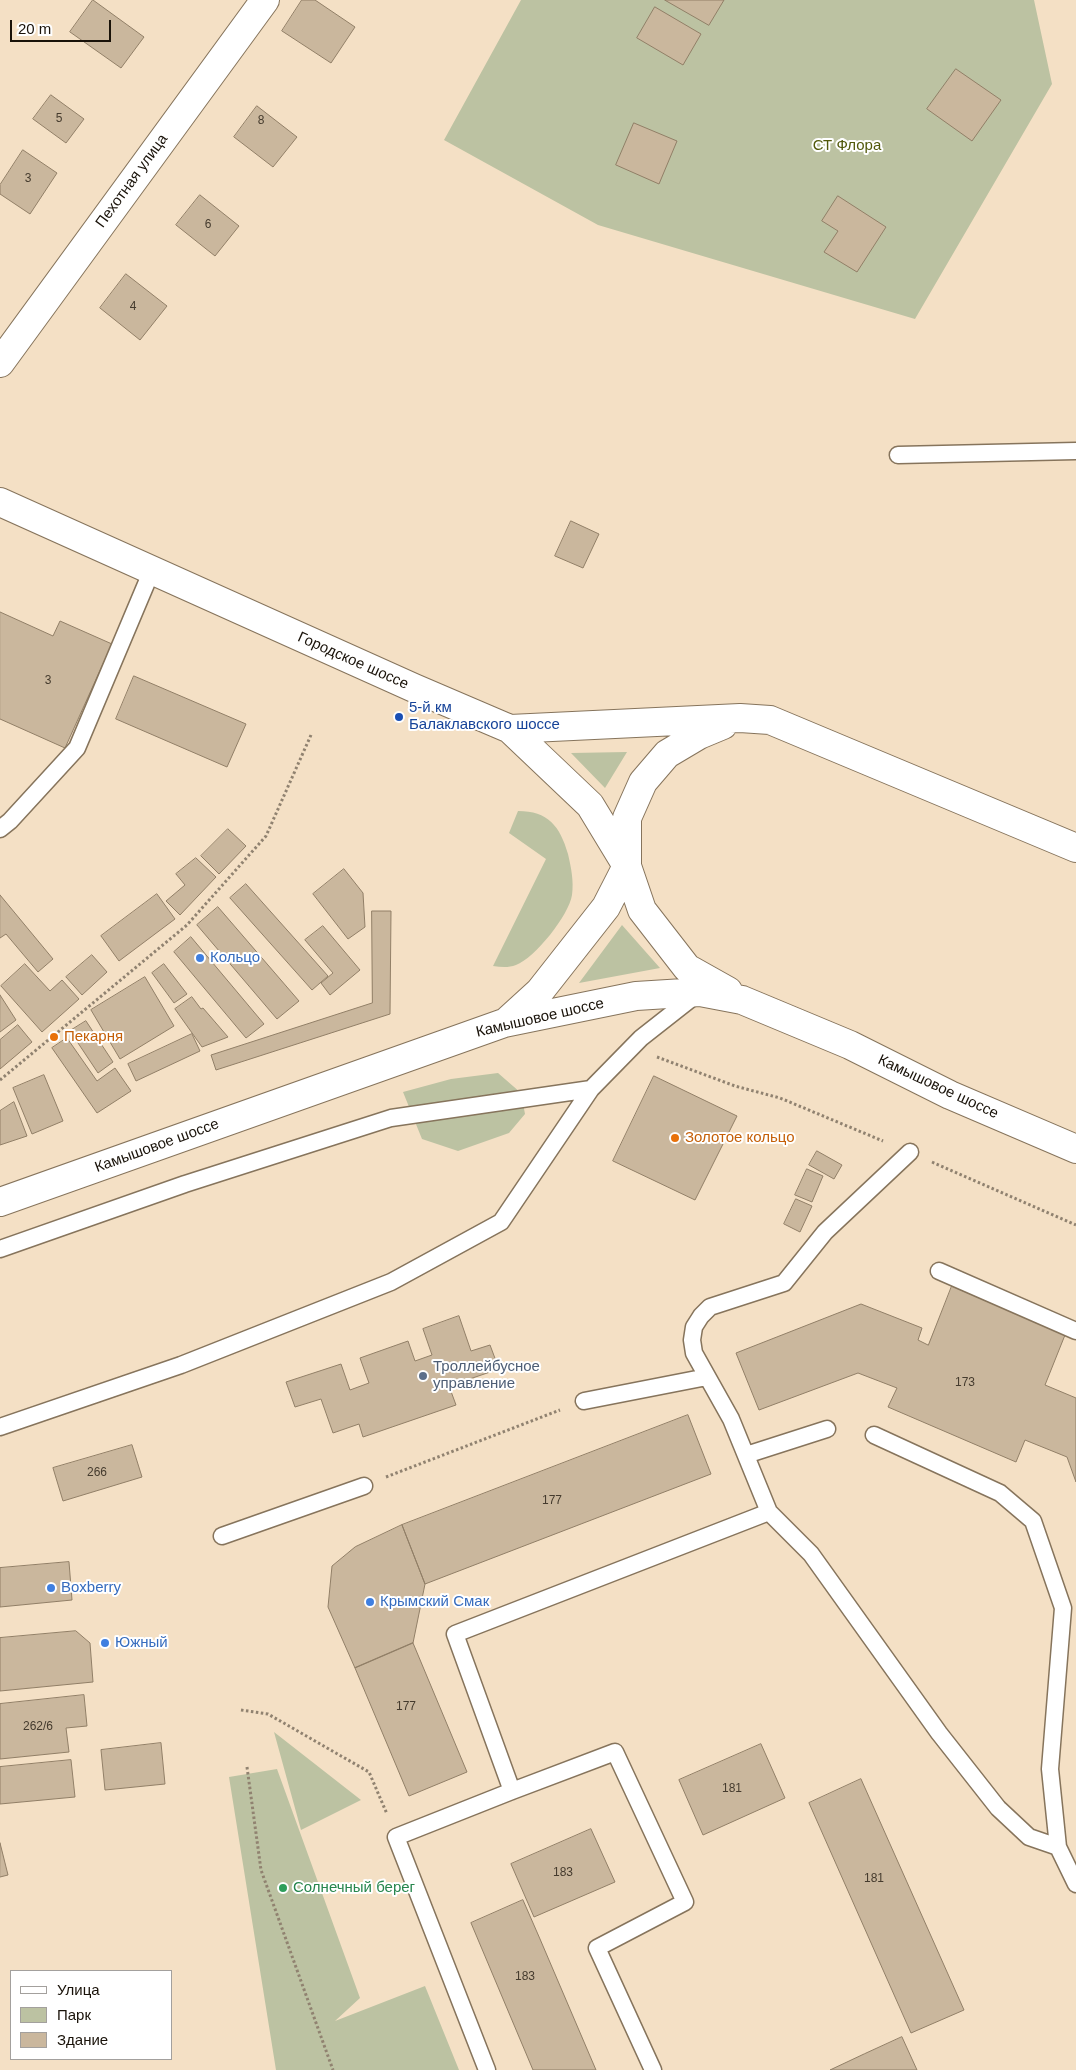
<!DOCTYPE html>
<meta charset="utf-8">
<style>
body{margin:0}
#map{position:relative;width:1076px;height:2070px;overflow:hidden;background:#f4e0c5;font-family:Helvetica,sans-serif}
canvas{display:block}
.legend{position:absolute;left:10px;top:1970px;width:162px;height:90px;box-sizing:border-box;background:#fff;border:1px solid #a3a09d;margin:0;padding:6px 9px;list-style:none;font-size:15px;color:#191209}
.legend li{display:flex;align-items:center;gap:10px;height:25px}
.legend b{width:25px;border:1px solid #a3a09d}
.scale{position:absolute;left:10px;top:20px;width:101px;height:22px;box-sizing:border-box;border:2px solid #191209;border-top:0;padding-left:6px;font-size:15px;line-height:18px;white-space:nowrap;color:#191209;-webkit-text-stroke:4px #fff;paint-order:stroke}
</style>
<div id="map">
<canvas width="1076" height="2070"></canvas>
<ul class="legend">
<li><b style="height:6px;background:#fff"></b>Улица</li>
<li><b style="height:14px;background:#bcc2a2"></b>Парк</li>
<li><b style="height:14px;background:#cab79d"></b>Здание</li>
</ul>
<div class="scale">20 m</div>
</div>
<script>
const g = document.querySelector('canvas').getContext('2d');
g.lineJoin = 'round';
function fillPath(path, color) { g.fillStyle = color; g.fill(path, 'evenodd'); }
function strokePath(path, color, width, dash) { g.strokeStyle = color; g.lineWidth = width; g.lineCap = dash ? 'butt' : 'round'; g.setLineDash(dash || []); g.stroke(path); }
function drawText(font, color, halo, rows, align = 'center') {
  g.font = font + ' Helvetica,sans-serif'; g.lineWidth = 4; g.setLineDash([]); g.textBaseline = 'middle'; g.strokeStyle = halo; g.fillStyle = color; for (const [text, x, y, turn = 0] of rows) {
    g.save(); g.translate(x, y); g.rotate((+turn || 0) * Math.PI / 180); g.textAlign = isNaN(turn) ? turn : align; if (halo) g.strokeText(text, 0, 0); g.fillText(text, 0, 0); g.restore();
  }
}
fillPath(new Path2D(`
 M521,0H1034L1052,84L915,319L598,225L444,140Z
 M627,752L605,788L571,753Z
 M518,811C548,811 560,826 568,854C571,867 574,881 572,895C569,915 535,958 516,965C508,968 501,967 493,966L546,859L509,833Z
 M622,925L660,968L579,983Z
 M498,1073L521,1093L525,1114L509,1133L458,1151L422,1139L403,1092L451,1079Z
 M274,1732L361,1800L301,1830Z
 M277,1769L360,1998L335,2021L425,1986L459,2070H276L229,1777Z`), '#bcc2a2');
const building = new Path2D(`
 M93,0L144,37L121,68L70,32Z
 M302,0H315L355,27L331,63L282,31Z
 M665,0H724L709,25Z
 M655,7L701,34L683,65L637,38Z
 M956,69L1001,100L972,141L927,109Z
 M51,95L84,119L66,143L33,119Z
 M257,106L297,137L273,167L234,137Z
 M634,123L677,141L659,184L616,165Z
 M23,150L57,173L30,214L0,194V185Z
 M200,195L239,226L215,256L176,225Z
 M838,196L886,227L857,272L824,252L838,231L822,221Z
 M126,274L167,306L140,340L100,308Z
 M571,521L599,534L583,568L555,556Z
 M0,612L53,636L60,621L112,644L65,748L0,719Z
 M134,676L246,724L227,767L116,719Z
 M228,829L246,846L219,874L201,856Z
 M196,858L216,877L180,915L166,901L185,885L176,874Z
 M344,869L363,893L365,927L348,939L313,894Z
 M246,884L328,976L312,990L230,898Z
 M157,894L175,919L119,961L101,936Z
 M0,895L53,959L38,972L6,934L0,938Z
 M218,907L299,1001L277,1019L197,925Z
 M372,911H391L390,1014L216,1070L211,1055L372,1003Z
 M323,926L360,970L330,995L321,983L333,973L305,940Z
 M191,937L264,1024L246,1038L174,952Z
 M92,955L107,972L82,995L66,977Z
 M25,964L50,991L62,980L79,999L42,1032L1,986Z
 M164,964L187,994L174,1003L152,973Z
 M145,977L174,1026L120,1059L91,1010Z
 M0,995L16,1020L0,1032Z
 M192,997L201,1009L203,1008L228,1037L202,1047L175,1009Z
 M86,1021L113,1062L98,1073L70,1031Z
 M18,1025L32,1042L0,1069V1040Z
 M192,1034L200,1051L136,1081L128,1064Z
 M67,1038L97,1081L115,1068L131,1091L97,1113L52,1048Z
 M44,1075L63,1121L32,1134L13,1088Z
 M654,1076L737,1116L695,1200L613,1161Z
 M14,1102L27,1136L0,1145V1111Z
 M817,1151L842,1165L834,1179L809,1165Z
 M807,1169L823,1176L812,1202L795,1195Z
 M796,1199L812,1206L800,1232L784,1224Z
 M952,1286L1065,1335L1045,1385L1076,1398V1482L1067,1457L1025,1440L1016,1462L888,1407L897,1388L858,1373L759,1410L736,1353L861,1304L922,1328L918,1340L928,1345Z
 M459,1316L471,1351L490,1345L499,1369L449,1386L456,1405L363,1437L359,1424L333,1433L321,1399L295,1407L286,1382L341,1364L350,1390L369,1383L360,1358L408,1341L415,1361L432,1355L423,1329Z
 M688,1415L711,1474L425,1584L402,1525Z
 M132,1445L142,1477L63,1501L53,1468Z
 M402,1525L425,1584L413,1643L355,1668L328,1607L332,1566L355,1547Z
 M69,1562L72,1600L0,1607V1568Z
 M76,1631L90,1643L93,1682L0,1691V1638Z
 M413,1643L467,1772L409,1796L355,1668Z
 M84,1695L87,1726L66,1728L69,1752L0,1759V1704Z
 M161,1743L165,1784L105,1790L101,1750Z
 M761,1744L785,1798L703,1835L679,1780Z
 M71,1760L75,1797L0,1804V1767Z
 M861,1779L964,2010L911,2033L809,1803Z
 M591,1829L615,1882L534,1917L511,1864Z
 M0,1843L8,1875L0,1877Z
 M523,1900L540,1939L596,2070H533L471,1923Z
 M902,2037L917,2070H830L864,2054Z`);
fillPath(building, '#cab79d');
strokePath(building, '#917f67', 1);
const service = new Path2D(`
 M898,455L1076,451
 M0,829L10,821L77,748L152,570
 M910,1152L825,1232L784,1283L710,1307L701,1316L694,1327L692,1340L694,1353L731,1419L769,1512L811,1554L939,1733L998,1808L1029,1837L1058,1847
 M0,1249L185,1184L391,1118L591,1089
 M939,1271L1076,1331
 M584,1401L707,1377
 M0,1427L181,1365L391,1282L501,1222L591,1089L641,1038L697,994
 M874,1435L1000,1493L1033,1521L1063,1608L1050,1769L1058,1847L1076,1884
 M746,1455L827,1429
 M222,1536L364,1486
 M512,1791L455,1634L769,1512
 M487,2070L396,1837L512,1791L615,1752L685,1902L597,1948L653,2070`);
const minor = new Path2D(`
 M0,363L265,0`);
const primary = new Path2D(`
 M0,502L414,688L510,729L590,805L627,866L642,910L687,968L728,991
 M510,729L740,718L770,720L1076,848
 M506,1022L540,991L606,907L627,866V818L643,782L667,754L699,735L723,725
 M0,1202L504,1023L636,996L700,992L742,1000L850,1045L950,1095L1076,1149`);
strokePath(service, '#86745c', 19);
strokePath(minor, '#86745c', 30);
strokePath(primary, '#86745c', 30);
strokePath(new Path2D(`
 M657,1057L735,1086L780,1098L883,1141
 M0,1080L187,925L266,836L311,735
 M932,1162L1076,1225
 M386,1477L560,1410
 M241,1710L268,1714L369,1772L387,1814
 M247,1767L261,1870L333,2070`), '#908270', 3, [2.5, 2.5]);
strokePath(service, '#fff', 16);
strokePath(minor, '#fff', 28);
strokePath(primary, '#fff', 28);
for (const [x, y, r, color] of [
 [399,717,5,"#1a4fb4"],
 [200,958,5,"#3f7fe0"],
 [54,1037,5,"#e8710a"],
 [675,1138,5,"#e8710a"],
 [423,1376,5,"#5c6f8a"],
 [51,1588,5,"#3f7fe0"],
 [370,1602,5,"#3f7fe0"],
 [105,1643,5,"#3f7fe0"],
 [283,1888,5,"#2e9e5b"]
]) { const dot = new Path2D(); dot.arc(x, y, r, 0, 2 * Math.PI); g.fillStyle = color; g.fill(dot); strokePath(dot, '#fff', 2); }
drawText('12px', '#453b2e', null, [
 ["5",59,119],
 ["8",261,121],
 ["3",28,179],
 ["6",208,225],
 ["4",133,307],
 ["3",48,681],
 ["173",965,1383],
 ["266",97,1473],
 ["177",552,1501],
 ["177",406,1707],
 ["262/6",38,1727],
 ["181",732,1789],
 ["183",563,1873],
 ["181",874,1879],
 ["183",525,1977]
]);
drawText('15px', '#52590b', '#fff', [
 ["СТ Флора",847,146]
]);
drawText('15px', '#191209', '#fff', [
 ["Пехотная улица",132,181,-54],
 ["Городское шоссе",353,661,24],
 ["Камышовое шоссе",540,1018,-13],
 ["Камышовое шоссе",938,1087,25],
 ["Камышовое шоссе",157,1146,-20]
]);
drawText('15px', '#164399', '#fff', [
 ["5-й км",409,708],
 ["Балаклавского шоссе",409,725]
], 'left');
drawText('15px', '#366cbe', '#fff', [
 ["Кольцо",210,958],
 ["Boxberry",61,1588],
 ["Крымский Смак",380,1602],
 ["Южный",115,1643]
], 'left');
drawText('15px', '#c56008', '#fff', [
 ["Пекарня",64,1037],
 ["Золотое кольцо",685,1138]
], 'left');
drawText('15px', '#4e5e75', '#fff', [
 ["Троллейбусное",433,1367],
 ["управление",433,1384]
], 'left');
drawText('15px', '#27864d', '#fff', [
 ["Солнечный берег",293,1888]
], 'left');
</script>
